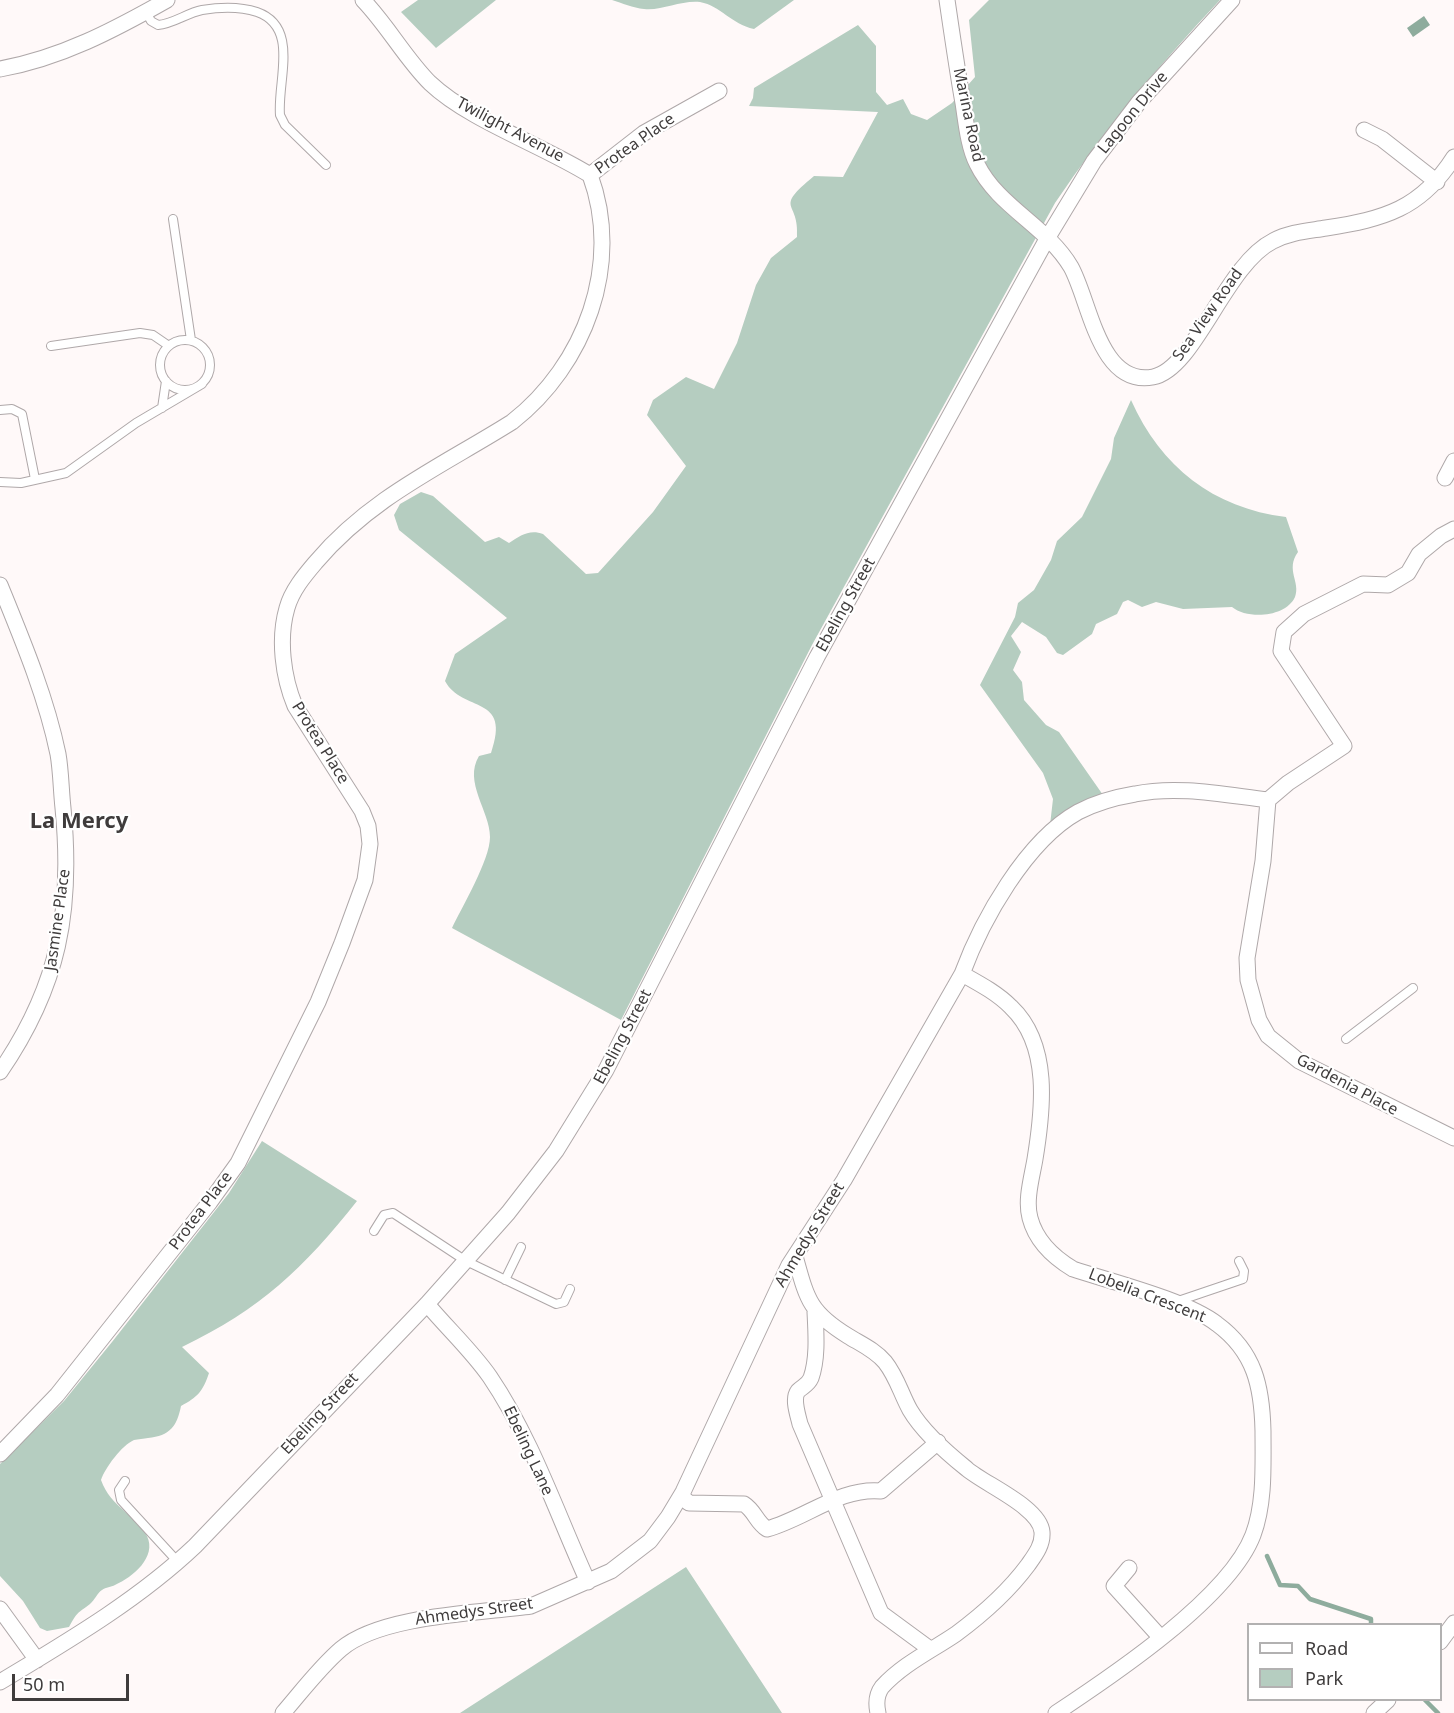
<!DOCTYPE html>
<style>
body{margin:0}
#map{position:relative;width:1454px;height:1713px;overflow:hidden;background:#fff9f9;font-family:"Noto Sans",sans-serif}
canvas{display:block}
.legend{position:absolute;left:1247px;top:1623px;width:195px;height:78px;box-sizing:border-box;background:#fff;border:2px solid #b2b1b1;margin:0;padding:8px 10px;list-style:none;font-size:18px;color:#3f3c3c}
.legend li{display:flex;align-items:center;gap:12px;height:30px}
.legend b{width:30px;border:2px solid #b2b1b1}
.scale{position:absolute;left:12px;top:1674px;width:117px;height:27px;box-sizing:border-box;border:3px solid #3f3c3c;border-top:0;padding-left:8px;font-size:18px;line-height:21px;white-space:nowrap;color:#3f3c3c;-webkit-text-stroke:4px #fff;paint-order:stroke}
</style>
<div id="map">
<canvas width="1454" height="1713"></canvas>
<ul class="legend">
<li><b style="height:8px;background:#fff"></b>Road</li>
<li><b style="height:16px;background:#b5cdc0"></b>Park</li>
</ul>
<div class="scale">50 m</div>
</div>
<script>
const g = document.querySelector('canvas').getContext('2d');
g.lineJoin = 'round';
function fillPath(path, color) { g.fillStyle = color; g.fill(path, 'evenodd'); }
function strokePath(path, color, width, dash) { g.strokeStyle = color; g.lineWidth = width; g.lineCap = dash ? 'butt' : 'round'; g.setLineDash(dash || []); g.stroke(path); }
function drawText(font, color, halo, rows, align = 'center') {
  g.font = font + ' "Noto Sans",sans-serif'; g.lineWidth = 4.5; g.setLineDash([]); g.textBaseline = 'middle'; g.strokeStyle = halo; g.fillStyle = color; for (const [text, x, y, turn = 0] of rows) {
    g.save(); g.translate(x, y); g.rotate((+turn || 0) * Math.PI / 180); g.textAlign = isNaN(turn) ? turn : align; if (halo) g.strokeText(text, 0, 0); g.fillText(text, 0, 0); g.restore();
  }
}
fillPath(new Path2D(`
 M418,0H496L436,48L401,12Z
 M612,0H794L754,29C731,24 721,6 700,2C681,0 662,11 644,9C633,8 622,3 612,0Z
 M989,0H1220C1160,64 1104,130 1055,203L812,645L621,1020L452,928C462,907 490,860 490,837C490,811 463,782 479,756L491,753C512,694 462,713 445,681L455,654L507,618L399,530L394,515L400,504L421,492L433,496L485,542L499,537L509,543C520,536 529,529 543,534L586,574L598,573L653,512L686,466L647,415L653,400L686,377L714,389L737,343L756,285L771,258L797,237C800,199 772,211 814,176L843,177L878,112L749,106L753,98L754,88L858,25L876,46V92L887,105L903,99L911,114L927,120L952,103L975,77L969,20Z
 M1131,400C1161,467 1213,508 1286,517L1298,552C1285,570 1301,582 1295,597C1286,617 1248,620 1232,607L1183,609L1156,602L1142,607L1128,600L1123,602L1117,614L1096,624L1092,634L1063,655L1057,653L1046,637L1022,622L1011,636L1021,652L1013,670L1022,682L1024,700L1046,725L1059,732L1103,795L1050,825L1053,799L1043,773L980,685L1015,617L1018,603L1034,590L1051,560L1057,541L1082,517L1111,459L1114,438Z
 M262,1141L357,1201C303,1269 261,1309 182,1347L209,1373C203,1391 198,1397 181,1406C177,1426 170,1436 148,1438C144,1439 138,1439 134,1440C122,1445 105,1468 101,1480C111,1508 136,1514 147,1536C157,1557 133,1577 115,1585C111,1587 106,1587 102,1590C97,1593 95,1600 90,1604C77,1614 78,1611 69,1627L47,1631L40,1628L23,1601L0,1576V1464L64,1401L112,1342L229,1193Z
 M686,1567L782,1713H460Z`), '#b5cdc0');
fillPath(new Path2D(`
 M1424,16L1430,25L1413,37L1407,28Z`), '#8eac9d');
strokePath(new Path2D(`
 M1267,1556L1280,1585L1298,1586L1310,1599L1371,1619V1624
 M1425,1700L1438,1713`), '#8eac9d', 4.5);
const service = new Path2D(`
 M146,12L151,21L158,25C173,24 187,13 202,10C220,7 239,6 257,12C300,27 277,81 280,115L285,125L326,165
 M173,219L191,340
 M160 365a25 25 0 1 1 50 0a25 25 0 1 1-50 0Z
 M51,346L140,333L153,335L169,346
 M162,408L166,381
 M0,410L12,409L22,414L35,479
 M0,482L21,483L66,473L136,423L202,384
 M1346,1039L1413,988
 M374,1231L384,1215L393,1213L466,1261L556,1304L564,1302L570,1289
 M505,1280L521,1247
 M1178,1301L1243,1279L1244,1271L1239,1261
 M125,1481L119,1490L121,1500L178,1562`);
const minor = new Path2D(`
 M363,0C388,26 405,58 430,83C469,120 542,145 590,175
 M947,0C952,34 957,69 963,103C966,122 968,146 977,164C998,207 1047,226 1071,267C1090,301 1099,387 1153,377C1195,369 1225,265 1273,241C1290,232 1308,231 1326,228C1384,219 1421,209 1454,157
 M0,69C61,58 114,30 167,0
 M1364,130L1382,139L1437,182
 M1445,478L1454,461
 M0,585C22,639 46,696 58,754C61,771 61,790 63,808C73,911 59,986 0,1072
 M1268,800L1263,861L1247,958L1248,980L1259,1020L1268,1036L1299,1061L1454,1138
 M962,974C980,984 997,993 1011,1007C1051,1045 1043,1110 1035,1159C1032,1177 1025,1200 1030,1218C1036,1241 1053,1257 1073,1269C1112,1282 1186,1300 1217,1324C1255,1352 1262,1387 1263,1431C1263,1465 1265,1503 1253,1535C1229,1598 1112,1676 1056,1713
 M795,1256C807,1299 809,1312 848,1336C861,1344 875,1350 885,1362C897,1377 901,1394 910,1410C923,1432 947,1453 967,1469C984,1484 1040,1507 1042,1532C1043,1545 1035,1555 1028,1565C1008,1592 983,1614 956,1634C931,1651 903,1664 882,1687C876,1695 876,1704 878,1713
 M427,1304C447,1328 472,1351 490,1377C532,1439 557,1514 588,1582
 M815,1312C816,1333 818,1358 811,1378C808,1385 803,1386 798,1391C792,1399 798,1415 800,1424L881,1613L930,1649
 M0,1454L57,1395L210,1202L238,1163L318,1002L342,943L365,880L370,844L368,826L362,811L295,706C283,677 278,639 287,608C292,590 305,575 316,562C371,497 442,466 512,422C585,365 623,264 590,175L644,133L719,91
 M681,1496L689,1503L744,1504C755,1511 756,1522 767,1529C805,1519 840,1487 881,1491L938,1442
 M1129,1568L1114,1586L1161,1638
 M0,1609L37,1660
 M1440,1642L1454,1623
 M0,1682C68,1641 138,1600 195,1546L427,1304L508,1213L556,1151L606,1070L817,657L1048,237L1094,161L1139,102L1232,0
 M283,1713C302,1691 320,1667 341,1649C381,1615 480,1613 531,1606L611,1571L650,1541L668,1517L683,1492L789,1265L844,1180L962,974C982,920 1026,841 1078,812C1095,803 1117,797 1135,794C1178,785 1225,795 1268,800L1288,783L1344,746L1281,651L1284,632L1304,614L1363,584L1388,585L1408,573L1419,554L1441,536L1454,529
 M1374,1713L1388,1700`);
strokePath(service, '#afa8a9', 10);
strokePath(minor, '#afa8a9', 17);
strokePath(service, '#fff', 8);
strokePath(minor, '#fff', 15);
drawText('16px', '#3f3c3c', '#fff', [
 ["Lagoon Drive",1133,113,-51],
 ["Marina Road",968,115,78],
 ["Twilight Avenue",510,130,28],
 ["Protea Place",635,144,-35],
 ["Sea View Road",1208,315,-55],
 ["Ebeling Street",846,605,-61],
 ["Protea Place",320,743,58],
 ["Jasmine Place",58,920,-82],
 ["Ebeling Street",623,1037,-62],
 ["Gardenia Place",1347,1085,28],
 ["Protea Place",201,1211,-53],
 ["Ahmedys Street",810,1235,-59],
 ["Lobelia Crescent",1147,1296,21],
 ["Ebeling Street",320,1414,-47],
 ["Ebeling Lane",528,1451,65],
 ["Ahmedys Street",474,1612,-8]
]);
drawText('bold 22px', '#3f3c3c', '#fff', [
 ["La Mercy",79,822]
]);
</script>
